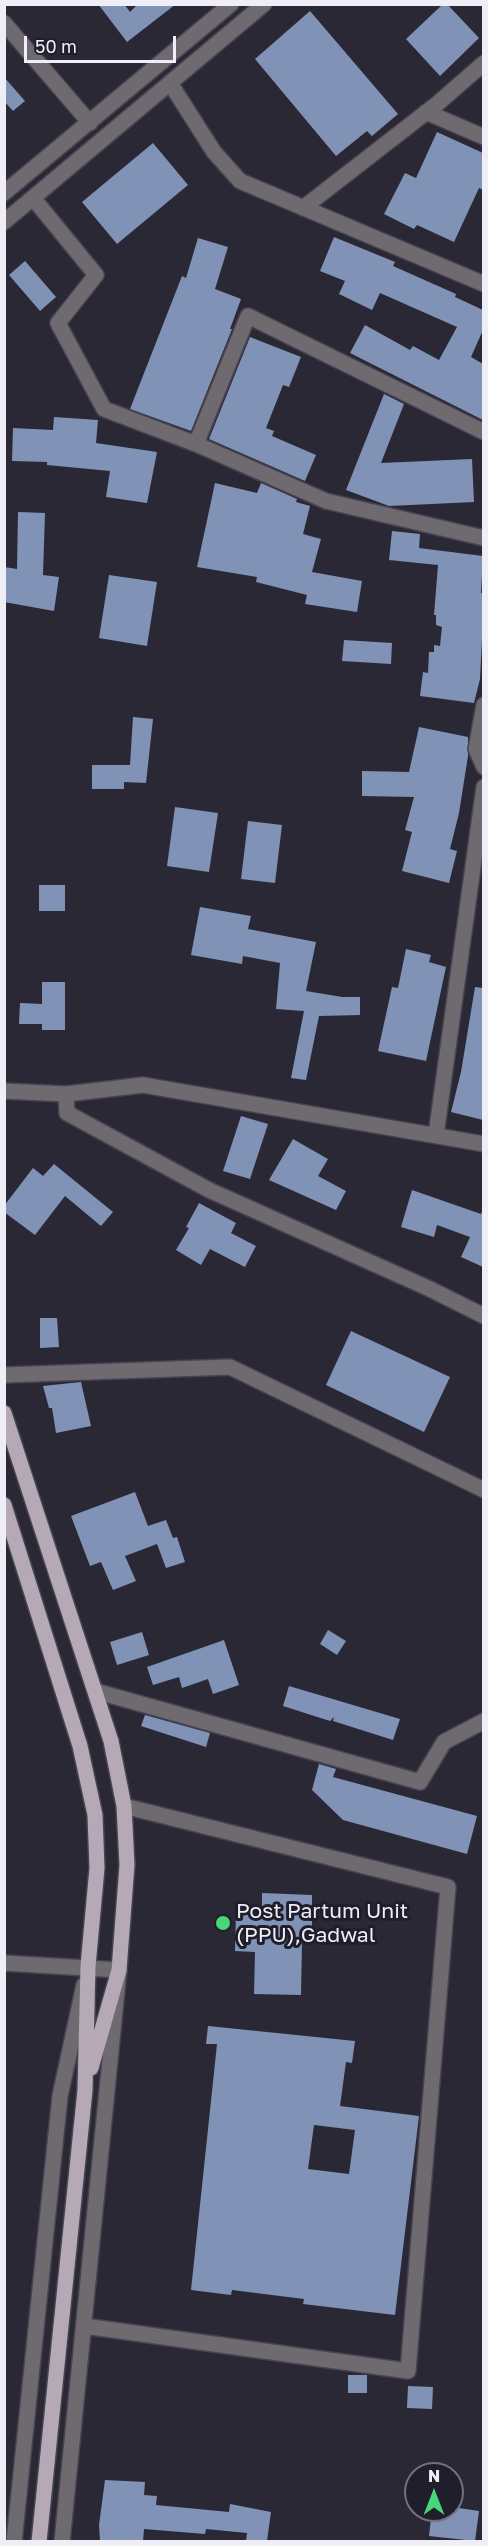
<!DOCTYPE html>
<style>
body{margin:0}
#map{position:relative;width:488px;height:2546px;overflow:hidden;background:#2b2836;font-family:"Golos Text",sans-serif}
canvas{display:block}
.frame{position:absolute;inset:0;border:6px solid #efedf6;pointer-events:none}
.north{position:absolute;left:404px;top:2462px;width:60px;height:60px;box-sizing:border-box;background:#211e2c;border:2px solid #73717d;border-radius:50%;rotate:0deg;font-size:16px;font-weight:700;line-height:24px;text-align:center;color:#efedf6}
.north::after{content:'';display:block;margin:auto;width:21px;height:27px;background:#47d779;clip-path:polygon(50% 0,100% 100%,50% 72%,0 100%)}
.scale{position:absolute;left:24px;top:36px;width:152px;height:27px;box-sizing:border-box;border:3px solid #efedf6;border-top:0;padding-left:8px;font-size:18px;line-height:21px;white-space:nowrap;color:#efedf6;-webkit-text-stroke:4px #211e2c;paint-order:stroke}
</style>
<div id="map">
<canvas width="488" height="2546"></canvas>
<div class="frame"></div>
<div class="north">N</div>
<div class="scale">50 m</div>
</div>
<script>
const g = document.querySelector('canvas').getContext('2d');
g.lineJoin = 'round';
function fillPath(path, color) { g.fillStyle = color; g.fill(path, 'evenodd'); }
function strokePath(path, color, width, dash) { g.strokeStyle = color; g.lineWidth = width; g.lineCap = dash ? 'butt' : 'round'; g.setLineDash(dash || []); g.stroke(path); }
function drawText(font, color, halo, rows, align = 'center') {
  g.font = font + ' "Golos Text",sans-serif'; g.lineWidth = 6; g.setLineDash([]); g.textBaseline = 'middle'; g.strokeStyle = halo; g.fillStyle = color; for (const [text, x, y, turn = 0] of rows) {
    g.save(); g.translate(x, y); g.rotate((+turn || 0) * Math.PI / 180); g.textAlign = isNaN(turn) ? turn : align; if (halo) g.strokeText(text, 0, 0); g.fillText(text, 0, 0); g.restore();
  }
}
fillPath(new Path2D(`
 M98,4H124L130,12L138,4H176L127,42Z
 M443,4H447L479,38L440,76L406,39Z
 M310,11L398,114L372,136L367,131L336,156L255,59Z
 M4,77L25,101L13,111L4,101Z
 M437,132L483,153V190L479,188L454,242L417,225L414,229L384,214L405,173L416,178Z
 M153,143L188,185L117,244L82,202Z
 M334,237L395,262L393,266L456,294L455,297L483,310V330L471,357L483,364V420L350,353L365,325L410,350L413,346L439,360L457,327L380,293L372,310L339,294L345,281L320,271Z
 M198,238L228,247L215,289L241,299L230,329H232L191,431L130,409L182,276L186,278Z
 M25,261L56,297L40,311L9,275Z
 M250,337L301,357L289,387L283,385L266,428L274,431L272,436L316,455L305,481L209,439Z
 M384,394L404,404L381,463L472,459L474,502L389,506L346,490Z
 M54,417L98,420L96,443L157,452L147,503L106,497L110,471L47,465V462L12,461L13,428L53,430Z
 M215,483L257,493L261,483L297,499L296,502L310,506L303,534L321,539L312,572L362,581L357,612L305,604L307,595L256,582L257,577L197,567Z
 M18,512L45,513L43,575L59,577L54,611L4,602V567L17,569Z
 M392,531L420,534L419,548L483,556L481,593H483V619L480,679L474,703L420,696L423,672L428,673L429,652H434V645L440,646L442,627L436,625V615H434L438,565L389,560Z
 M109,575L157,582L147,646L99,638Z
 M344,640L392,643L391,664L342,661Z
 M133,717L153,719L146,783L124,782V789H92V765H130Z
 M419,727L468,737V756L459,813L450,849L457,851L449,883L402,871L412,832L405,830L414,797L362,796V771L409,772Z
 M175,807L218,813L209,872L167,866Z
 M248,821L282,825L275,883L241,879Z
 M39,885H65V911H39Z
 M200,907L251,916L248,929L316,942L306,991L342,997H360V1015L319,1016L306,1080L291,1078L304,1011L276,1009L280,963L243,956L242,964L191,955Z
 M406,949L431,955L429,962L446,967L426,1061L378,1051L392,987L398,988Z
 M42,982H65V1030H42V1024H19L20,1003L42,1004Z
 M475,987L483,988V1120L451,1112L461,1072Z
 M241,1116L268,1124L250,1179L223,1171Z
 M293,1139L328,1159L318,1176L346,1191L336,1210L269,1180Z
 M54,1164L113,1212L101,1226L65,1196L35,1235L4,1212V1206L33,1168L43,1176Z
 M412,1190L481,1214L483,1209V1267L461,1257L470,1237L437,1225L434,1237L401,1227Z
 M199,1203L236,1223L231,1233L256,1246L245,1267L210,1249L201,1265L176,1250L189,1228L186,1227Z
 M40,1318H57L59,1347L40,1348Z
 M351,1331L450,1377L424,1432L326,1385Z
 M81,1382L91,1426L56,1433L52,1408H49L43,1386Z
 M135,1492L148,1526L166,1520L173,1538L177,1537L185,1562L166,1568L157,1544L125,1556L136,1581L113,1590L101,1562L90,1566L71,1516Z
 M328,1630L346,1641L337,1655L320,1644Z
 M142,1632L149,1655L117,1665L110,1642Z
 M224,1640L239,1685L213,1694L208,1679L182,1688L179,1677L153,1685L147,1667Z
 M289,1686L400,1719L393,1740L333,1721L334,1717L330,1721L283,1706Z
 M145,1715L210,1733L206,1747L141,1726Z
 M319,1764L336,1769L333,1777L477,1816L467,1854L343,1820L312,1790Z
 M262,1893L312,1895V1944L302,1943L301,1995L254,1994L255,1952L235,1951L236,1913L262,1914Z
 M208,2026L355,2041L352,2063L346,2062L340,2106L419,2116L395,2315L303,2304L304,2299L232,2290L231,2295L191,2290L217,2044H206ZM314,2125L355,2130L349,2174L308,2169Z
 M348,2375H367V2393H348Z
 M408,2386L433,2387L432,2409L407,2408Z
 M105,2480L145,2482L144,2495L157,2496L156,2505L229,2512L230,2504L271,2512L267,2541H246L247,2533L206,2529L205,2534L144,2529L143,2541H100L99,2525Z
 M452,2507L479,2511L475,2541L429,2536L432,2510H452Z`), '#8192b7');
const minor = new Path2D(`
 M4,23L90,123
 M170,83L214,152L240,181L484,284
 M426,112L484,137
 M4,193L231,4
 M33,198L96,275L58,323L104,409L196,444L326,501L484,538
 M303,208L437,104L484,63
 M4,222L264,4
 M196,444L248,316L484,432
 M484,705L476,749L484,767
 M4,1091L66,1094L143,1085L484,1144
 M66,1094L67,1113L209,1190L430,1289L484,1316
 M436,1135L484,787
 M4,1375L230,1367L484,1490
 M95,1691L420,1782L444,1742L484,1721
 M4,1963L119,1970L62,2542
 M84,2326L408,2371L448,1887L124,1806
 M14,2542L60,2096L84,1985`);
const major = new Path2D(`
 M4,1413L111,1741L124,1806L127,1865L119,1970L91,2068
 M4,1505L80,1746L95,1815L97,1868L88,1966L85,2090L39,2542`);
strokePath(minor, '#464451', 18);
strokePath(major, '#464451', 18);
strokePath(minor, '#6f6a70', 15);
strokePath(major, '#b4a9b5', 15);
for (const [x, y, r, color] of [
 [223,1923,8,"#47d779"]
]) { const dot = new Path2D(); dot.arc(x, y, r, 0, 2 * Math.PI); g.fillStyle = color; g.fill(dot); strokePath(dot, '#211e2c', 2); }
drawText('21px', '#efedf6', '#211e2c', [
 ["Post Partum Unit",236,1911],
 ["(PPU),Gadwal",236,1935]
], 'left');
</script>
